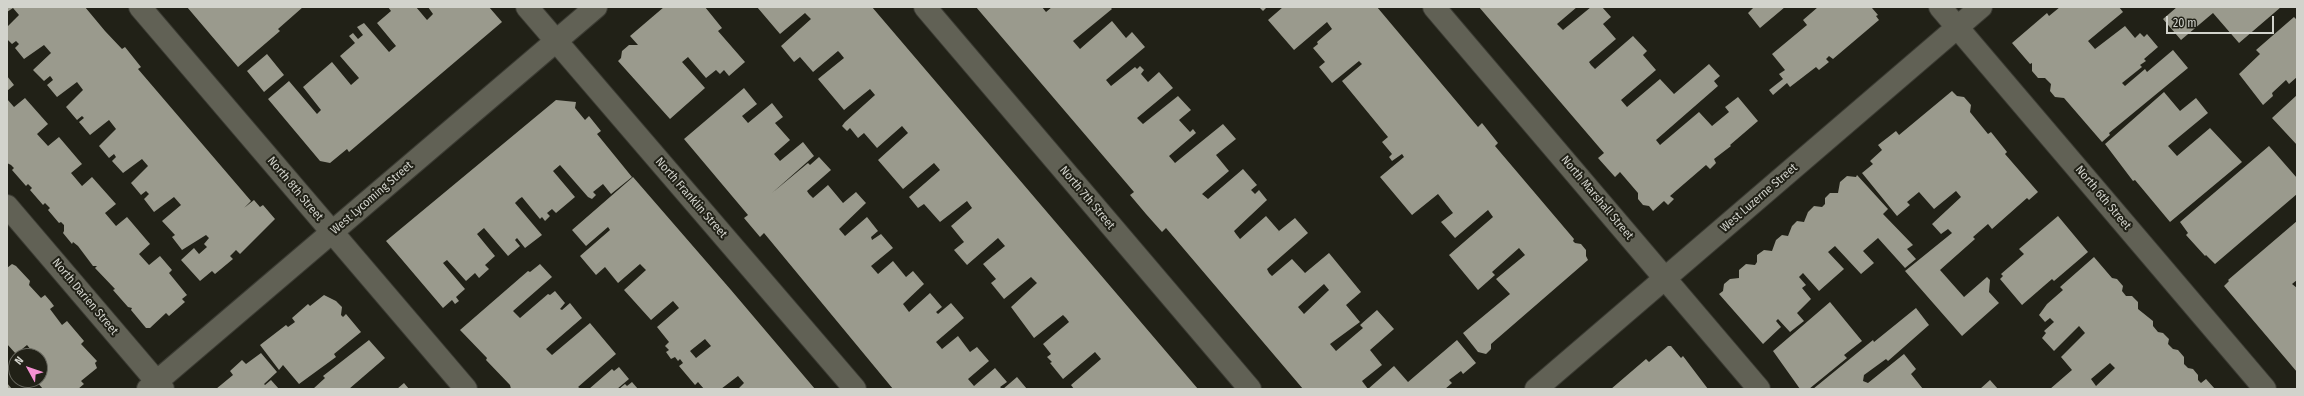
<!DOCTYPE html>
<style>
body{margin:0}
#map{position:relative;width:2304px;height:396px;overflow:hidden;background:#212117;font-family:"Fira Sans Condensed",sans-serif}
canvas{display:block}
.frame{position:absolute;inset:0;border:8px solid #d2d3cc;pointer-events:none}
.north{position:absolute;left:8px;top:348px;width:40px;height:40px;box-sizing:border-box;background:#212117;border:1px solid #68685f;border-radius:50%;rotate:310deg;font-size:11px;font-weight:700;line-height:16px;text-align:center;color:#d2d3cc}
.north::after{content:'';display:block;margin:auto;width:14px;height:18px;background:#f591d2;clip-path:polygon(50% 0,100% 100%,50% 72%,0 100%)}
.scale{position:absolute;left:2166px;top:16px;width:108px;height:18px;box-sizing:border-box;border:2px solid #d2d3cc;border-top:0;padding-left:5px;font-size:12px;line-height:14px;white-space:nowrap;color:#d2d3cc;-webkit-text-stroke:3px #212117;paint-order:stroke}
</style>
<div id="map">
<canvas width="2304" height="396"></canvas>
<div class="frame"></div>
<div class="north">N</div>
<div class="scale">20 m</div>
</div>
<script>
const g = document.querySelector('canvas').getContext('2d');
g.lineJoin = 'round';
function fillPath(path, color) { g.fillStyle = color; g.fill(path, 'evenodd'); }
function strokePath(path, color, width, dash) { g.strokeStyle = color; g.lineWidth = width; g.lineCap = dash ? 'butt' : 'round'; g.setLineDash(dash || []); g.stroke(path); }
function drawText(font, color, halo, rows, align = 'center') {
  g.font = font + ' "Fira Sans Condensed",sans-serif'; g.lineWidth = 4; g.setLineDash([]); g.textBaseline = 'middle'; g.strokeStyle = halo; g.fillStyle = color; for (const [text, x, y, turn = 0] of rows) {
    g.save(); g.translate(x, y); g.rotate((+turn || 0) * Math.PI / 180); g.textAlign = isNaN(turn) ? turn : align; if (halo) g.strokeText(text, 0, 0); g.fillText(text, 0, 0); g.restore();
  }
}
fillPath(new Path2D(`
 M7,7H85L105,31L122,49L125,47L141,67L138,69L251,201L244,208L254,200L260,207L263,205L275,219L240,254L236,250L230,256L233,259L215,274L212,271L200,281L181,260L194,248L199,254L207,247L204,244L209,238L206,235L182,250L172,237L175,235L162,221L181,205L174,197L154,212L144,199L149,194L146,191L141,195L131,183L148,166L142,159L123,173L112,161L116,157L114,154L109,158L99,146L116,129L109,120L90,135L79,122L84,118L82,116L77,120L66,107L83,90L77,82L57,97L47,85L53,80L51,77L50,76L44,81L33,70L51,53L44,45L24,59L15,48L19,44L16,41L12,44L7,39V27L19,15L13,8L7,12Z
 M187,7H303L278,29L280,31L238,67Z
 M388,7H416L427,20L433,14L428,7H489L502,22L349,152L347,149L330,163L320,161L268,99L289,81L317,114L321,110L303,87L332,62L351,85L359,78L340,56L355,43L349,36L353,33L358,39L363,35L357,27L364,23L389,52L396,46L377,23L391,11Z
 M664,7H705L722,28L718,31L745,62L729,76L724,70L720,74L716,70L706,78L688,57L682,62L705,88L670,119L618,61L621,58L622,51L629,45H638L630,36Z
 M757,7H872L1198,389H1074L1071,385L1101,359L1095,352L1063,379L1050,363L1052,362L1047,357L1051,354L1043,344L1069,322L1066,318L1063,315L1034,338L1011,307L1037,283L1031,277L1004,299L991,283L996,279L983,264L1005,246L998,238L967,265L954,250L964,242L951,226L972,208L967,201L940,222L924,204L918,208L909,197L940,170L934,163L903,189L878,160L908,133L902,126L877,148L864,133L858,138L850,128L847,131L842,126L845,122L875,95L870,89L844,110L818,79L844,58L840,53L838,51L813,72L800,57L794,62L781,46L811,19L805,13L780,34Z
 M976,7H1042L1046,12L1052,7H1110L1112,9L1073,41L1080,49L1112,21L1126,38L1132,32L1145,47L1106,80L1111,86L1135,67L1137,69L1140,66L1144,70L1141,74L1148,82L1159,72L1173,88L1137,118L1143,124L1178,96L1191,110L1179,120L1190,132L1193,129L1196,133L1169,156L1175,163L1223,124L1236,139L1216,155L1229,171L1202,194L1208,199L1243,169L1257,185L1251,190L1255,194L1259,190L1267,200L1234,231L1236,234L1240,239L1266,216L1279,231L1274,235L1295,218L1308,233L1267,269L1269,273L1272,276L1292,259L1305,273L1329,253L1361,292L1346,305L1360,322L1330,344L1336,351L1363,328L1360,325L1377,310L1394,329L1370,350L1382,365L1362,381L1368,389L1394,366L1408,382L1457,340L1476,363L1463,374L1461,371L1449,380L1452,383L1445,389H1303L1166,228L1162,232L1146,214L1130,195L1134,192ZM1324,284L1329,290L1304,314L1298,307Z
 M1259,7H1267L1263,11Z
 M1283,7H1377L1478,127L1482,123L1498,143L1495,146L1574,239L1573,241L1575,243L1581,244L1586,250V256L1588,260L1491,344V349L1486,354L1478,352L1463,333L1510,294L1496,279L1525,255L1519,248L1492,272L1495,275L1478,290L1449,255L1493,217L1488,210L1455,238L1441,222L1453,213L1438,194L1412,215L1380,177L1404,157L1402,154L1392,161L1389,157L1392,154L1382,142L1388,137L1342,81L1362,64L1359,61L1332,83L1319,67L1325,62L1313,48L1318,44L1317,42L1332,29L1327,22L1294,50L1268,20Z
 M1479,7H1577L1557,24L1563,30L1591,7H1602L1611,17L1603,24L1616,39L1589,62L1591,65L1595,69L1633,36L1647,51L1643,55L1656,70L1621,100L1627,107L1660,79L1674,94L1709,64L1720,76L1714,81L1718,86L1656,140L1660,145L1699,112L1712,126L1729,112L1725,107L1738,97L1758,121L1730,145L1731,146L1714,159L1716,163L1710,169L1706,165L1670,196L1674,199L1668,205L1664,201L1653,211L1649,206L1643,205L1638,199V193L1620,172L1615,177L1598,158L1604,153Z
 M1754,7H1785L1760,28L1748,13Z
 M1818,7H1874L1872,8L1878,15L1876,16L1879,20L1833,59L1829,56L1826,59L1829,62L1819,70L1816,67L1790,87L1787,83L1773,95L1769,90L1783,79L1779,74L1785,70L1772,54L1807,25L1803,20Z
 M2060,7H2119L2123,12L2088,41L2095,49L2125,26L2135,38L2140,33L2144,37L2147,34L2158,47L2144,59L2146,61L2140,65L2142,67L2122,83L2125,86L2145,69L2147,72L2173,50L2188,68L2109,133L2110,135L2102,142L2064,98L2055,97L2050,91L2051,84L2045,78H2038L2032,71V63L2030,64L2012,43L2047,13L2049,16Z
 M2177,7H2281L2239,43L2213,13L2181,40L2163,19Z
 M2294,17L2297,20V77L2289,84L2286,80L2272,93L2273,96L2263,105L2239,74L2260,54L2256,50Z
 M267,54L284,75L264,92L247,71Z
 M7,76L14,85L7,91Z
 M744,88L757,104L742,116L748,123L772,103L783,117L775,123L790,140L774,154L780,161L803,142L814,156L772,193L808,163L810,165L819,157L831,170L807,191L809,194L813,198L828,185L843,203L856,192L866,203L839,229L845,236L867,217L878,231L871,237L872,240L881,234L893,248L871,266L878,274L893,261L906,277L913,271L924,284L903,304L909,312L930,293L942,307L936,312L938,314L951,303L964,318L936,342L942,349L958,336L970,352L977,347L989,361L968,379L974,386L995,368L1007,382L1000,387L1002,389H893L764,233L760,237L744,218L748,215L684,139Z
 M1952,91L1957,96L1964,97L1971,105L1970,112L1988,134L1991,132L2007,152L2005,154L2038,192L2029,200L2027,198L1992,229L1988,224L1973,237L1975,239L1940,270L1964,297L1987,277L1990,280L1989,292L1999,303L1962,336L1905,271L1952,233L1948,229L1941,234L1932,224L1961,197L1956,191L1934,209L1919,192L1907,202L1910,205L1897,216L1862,173L1873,164L1870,161L1882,150L1878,145L1896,131L1899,135Z
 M2164,92L2180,111L2196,98L2208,113L2168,146L2177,156L2210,128L2242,162L2170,222L2135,180L2133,181L2105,144Z
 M2297,95V145L2272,118Z
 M25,98L48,124L37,134L48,146L59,137L82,164L71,173L82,186L92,177L116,204L105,213L116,226L127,217L150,244L139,254L149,265L160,256L172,270L169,273L187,295L182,299L185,302L169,316L166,313L150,328H146L131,310L132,308L128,307L113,290L115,289L95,268L97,266H93L78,246L73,242L72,244L63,233L64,231V225L61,222L59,223L48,210L50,208L45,203L43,205L30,190L32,188L28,184L26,186L12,170L14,168L11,165L7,163V99L14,107Z
 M556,100L576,102L575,108L585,120L589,116L601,131L597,134L632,177L611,194L603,184L593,192L596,195L592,199L588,197L560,165L553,171L575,197L556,213L552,209L547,213L550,216L545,221L542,217L540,219L522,197L519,199L515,203L542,235L525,248L517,238L515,240L520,246L508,256L484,228L477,234L495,256L485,265L489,269L479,278L475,273L466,281L447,260L443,263L465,289L456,297L459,301L455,304L452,300L443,308L386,241Z
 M2269,146L2297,178V194L2215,264L2206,255L2205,256L2186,235L2188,233L2180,222Z
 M1857,175L1888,209L1883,214L1913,245L1907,249L1916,259L1905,268L1878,238L1863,251L1874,263L1861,274L1835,246L1828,252L1844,269L1819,291L1803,273L1799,277L1806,285L1802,288L1811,299L1797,313L1804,321L1790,332L1778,319L1776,321L1781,327L1763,344L1719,294L1723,291L1724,284L1730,279L1739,278V270L1746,264L1755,265L1757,262V255L1764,250L1772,251L1776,240L1782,235L1788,236L1792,226L1797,221L1804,222L1808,212L1814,206L1822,207L1825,204V198L1830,193H1838L1840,182L1847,176L1856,177Z
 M633,177L731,290L815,389H738L744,383L738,376L721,389H704L698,382L695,385L679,366L683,363L680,359L678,361L675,357L671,359L666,352L669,350L665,346L669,342L657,327L679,308L673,301L651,320L624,290L646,270L640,264L618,283L605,267L596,275L580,256L610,230L608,227L586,246L572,230ZM705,339L711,346L696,358L690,351Z
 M2058,216L2088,252L2054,281L2052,279L2022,305L2000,279L2003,276L2001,274L2024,254L2019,249Z
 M2297,221V280L2292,284L2297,288V372L2224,286L2229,281L2228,280Z
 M2094,257L2112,278L2117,279L2123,286L2122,291L2126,296H2132L2138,302V309L2153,321V326L2158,332L2163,333L2169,339L2168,344L2173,349L2178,350L2184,357V364L2188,368L2193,369L2198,375V380L2201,383L2206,379L2215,389H2050L2072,370L2061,357L2085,333L2079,326L2054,351L2042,338L2046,333L2044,331L2054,322L2050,318L2045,322L2039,315L2047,304L2063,290L2060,287ZM2110,363L2115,368L2096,386L2091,379Z
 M12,264L16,266L30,281L29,285L41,298L45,295L51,302L54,306L50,309L62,325L67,321L84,341L81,344L97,361L95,363L97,368L81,381L84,384L78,389H43L36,381L40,380V356H36L27,345L16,354L7,344V268Z
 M540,264L552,277L513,311L520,318L548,294L550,295L555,291L565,303L560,309L562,310L570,303L582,318L546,349L552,355L590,323L616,354L578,387L581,389H511L510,385L486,360L487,358L460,330L528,271L530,272Z
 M324,295L336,301L342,307L341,315L343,317L346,314L361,332L334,354L336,357L299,384L283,365L279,370L260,345L286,325L288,327L295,322L292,318L308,304L310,306Z
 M1830,302L1862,341L1844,355L1847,358L1809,389H1800L1773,351Z
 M1916,308L1929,325L1888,361L1886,359L1864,375L1863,381L1868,383L1904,354L1916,369L1911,374L1923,389H1813L1873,340L1874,342Z
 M369,340L385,358L349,389H313L325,378L323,376Z
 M1668,346H1671L1681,358L1683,356L1708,389H1611L1646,359L1649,362Z
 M261,353L277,372L264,384L265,385L271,380L279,389H216L233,375L230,371L242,360L246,364Z
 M619,367L629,379L617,389H589L612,369L614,371Z
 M1017,377L1027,389H1003Z
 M1990,380L1998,389H1980Z
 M632,382L638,389H619L625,384L627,386Z
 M7,383L12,389H7Z
 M404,383L409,389H397Z`), '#9a9a8d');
const minor = new Path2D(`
 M140,7L466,389
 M527,7L855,389
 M925,7L1250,389
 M1434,7L1759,389
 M1940,7L2265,389
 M7,206L163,389
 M148,389L596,7
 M1536,389L1981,7`);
strokePath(minor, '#3b3b33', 24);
strokePath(minor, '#616155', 22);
drawText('12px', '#d2d3cc', '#212117', [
 ["North 8th Street",295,189,50],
 ["West Lycoming Street",372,198,-41],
 ["North Franklin Street",691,198,49],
 ["North 7th Street",1087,198,50],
 ["North Marshall Street",1597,198,50],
 ["West Luzerne Street",1759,198,-41],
 ["North 6th Street",2103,198,50],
 ["North Darien Street",85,297,50]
]);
</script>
